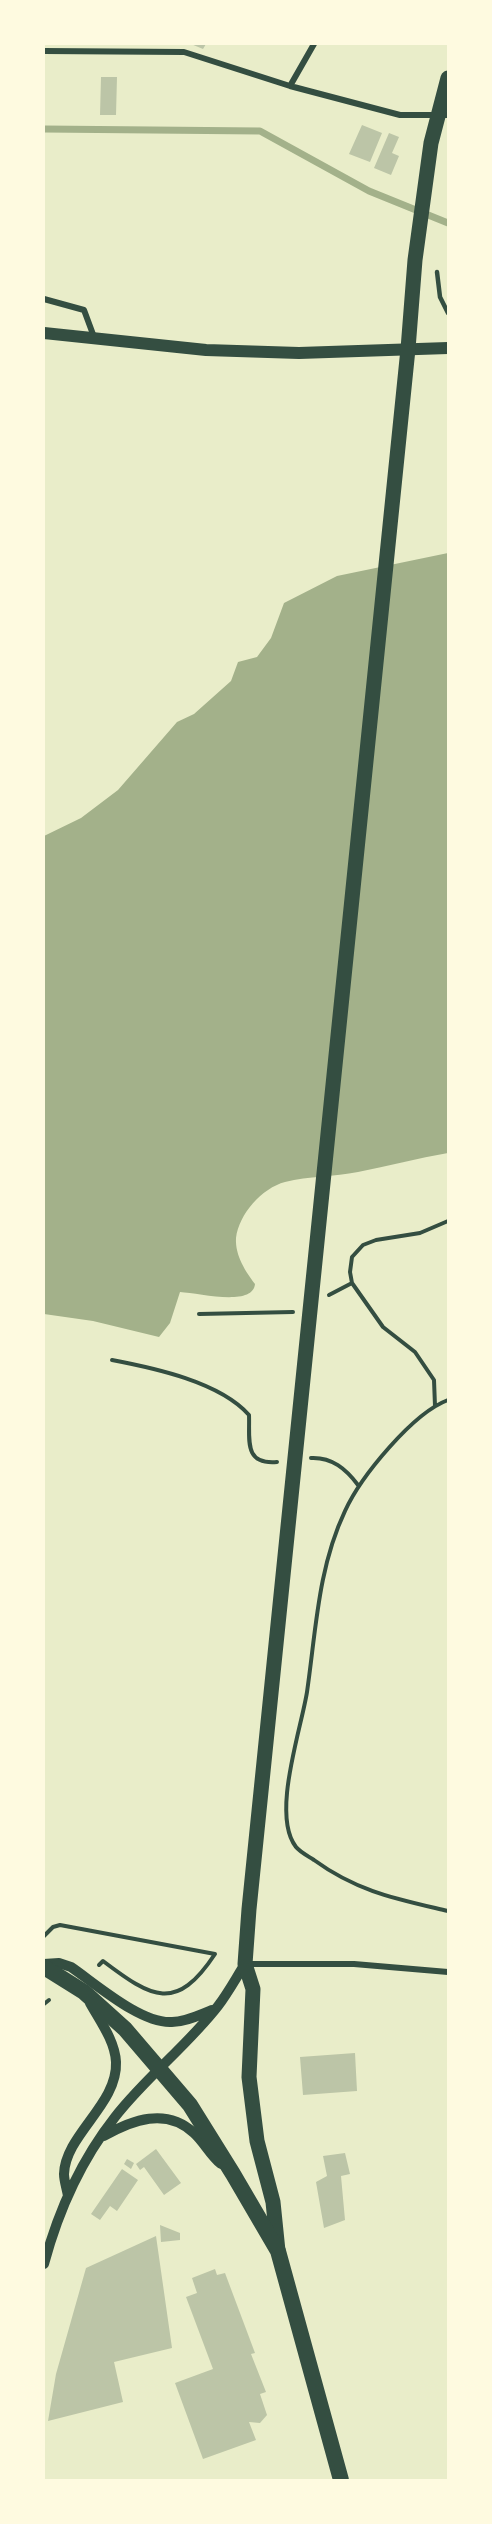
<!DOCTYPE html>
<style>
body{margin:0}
#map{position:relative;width:492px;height:2524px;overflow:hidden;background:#e9edc9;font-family:Poppins,sans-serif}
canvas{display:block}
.frame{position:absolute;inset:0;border:45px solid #fefae0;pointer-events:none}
</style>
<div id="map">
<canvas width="492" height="2524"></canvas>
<div class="frame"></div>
</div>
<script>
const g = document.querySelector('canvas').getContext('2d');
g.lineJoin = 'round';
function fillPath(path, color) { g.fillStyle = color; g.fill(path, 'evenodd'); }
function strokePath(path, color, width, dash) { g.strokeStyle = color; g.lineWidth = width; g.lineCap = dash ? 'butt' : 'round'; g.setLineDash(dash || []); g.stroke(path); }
fillPath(new Path2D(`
 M448,553V1153C418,1158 388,1166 358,1172C334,1177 309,1176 285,1182C262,1188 239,1214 236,1238C235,1256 246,1272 255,1284C253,1307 199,1293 180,1292L170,1323L159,1337L93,1321L44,1314V836L81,818L118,790L177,722L194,714L231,681L238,662L257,657L271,638L284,603L337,576Z`), '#a3b18a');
strokePath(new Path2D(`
 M44,129L260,131L369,191L448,223`), '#a3b18a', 7);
fillPath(new Path2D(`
 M191,44H206L203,49Z
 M101,77H117L116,115H100Z
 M362,125L382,133L370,162L349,154Z
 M389,133L399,137L392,153L399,156L391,175L374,168Z
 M355,2053L357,2091L303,2095L300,2057Z
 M156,2149L181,2183L164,2195L144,2167L140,2170L136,2164Z
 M345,2153L350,2174L341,2176L345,2220L324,2228L316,2182L327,2176L323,2156Z
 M127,2159L134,2163L131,2169L124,2164Z
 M122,2169L138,2180L117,2211L110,2206L100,2220L91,2214Z
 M160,2225L180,2233V2240L161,2242Z
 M156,2236L172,2348L114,2362L123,2402L48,2421L56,2374L86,2268Z
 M215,2269L217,2275L225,2273L255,2353L251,2354L266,2392L260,2394L267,2415L260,2423L249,2422L256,2440L203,2459L175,2383L213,2369L186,2297L197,2293L192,2278Z`), '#bcc5a7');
strokePath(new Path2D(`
 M329,1295L352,1283
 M199,1314L293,1312
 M112,1360C154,1368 220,1382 249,1415C250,1439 243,1465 277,1462
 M448,1400C413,1413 361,1476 345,1511C318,1568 316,1630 307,1692C301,1730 271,1815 296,1847C300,1852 308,1856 314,1860C358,1892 397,1899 448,1911
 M435,1406L434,1380L415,1352L383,1327L352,1283L350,1272L352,1257L363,1245L376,1240L420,1233L448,1221
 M311,1458C332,1457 346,1469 358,1485
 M44,1936L53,1927L60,1925L215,1954C176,2013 152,1998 103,1961L99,1965
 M44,2004L49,2000`), '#344e41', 4);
strokePath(new Path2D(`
 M437,272L440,297L448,313`), '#344e41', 4.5);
strokePath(new Path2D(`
 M44,51L184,52L290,86L400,115H448
 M290,86L314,44
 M44,299L84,310L94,337
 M246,1964H354L448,1972`), '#344e41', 6);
strokePath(new Path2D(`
 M44,1964L59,1963L71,1967C96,1984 141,2024 172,2022C186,2022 199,2015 212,2010
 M104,2136C132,2120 166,2107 194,2133C204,2142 210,2155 221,2164
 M68,2196C67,2189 64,2181 64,2174C65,2135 118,2104 116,2062C115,2041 100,2021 90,2003
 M44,2264C58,2212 82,2159 115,2117C146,2077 187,2046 218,2006C228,1993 236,1978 245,1964`), '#344e41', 10);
strokePath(new Path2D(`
 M44,333L206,350L299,353L448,348`), '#344e41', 12);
strokePath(new Path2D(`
 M278,2251L273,2202L257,2141L249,2077L253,1989L245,1964L249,1909L408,349L415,260L431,143L448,78`), '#344e41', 15);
strokePath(new Path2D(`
 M44,1967L84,1992L125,2029L190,2105L233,2174L278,2251L341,2480`), '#344e41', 16);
</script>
